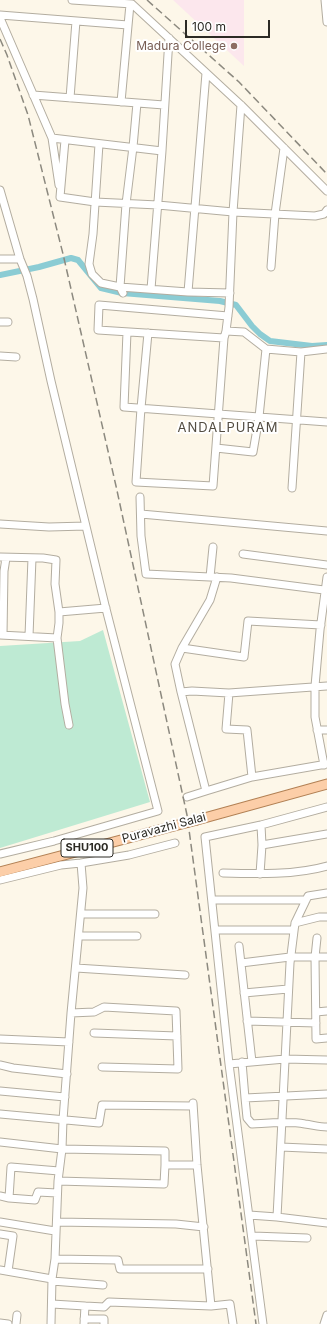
<!DOCTYPE html>
<style>
body{margin:0}
#map{position:relative;width:327px;height:1324px;overflow:hidden;background:#fdf7e9;font-family:Inter,sans-serif}
canvas{display:block}
.scale{position:absolute;left:185px;top:20px;width:85px;height:18px;box-sizing:border-box;border:2px solid #2c2a24;border-top:0;padding-left:5px;font-size:12px;line-height:14px;white-space:nowrap;color:#2c2a24;-webkit-text-stroke:3px #fff;paint-order:stroke}
</style>
<div id="map">
<canvas width="327" height="1324"></canvas>
<div class="scale">100 m</div>
</div>
<script>
const g = document.querySelector('canvas').getContext('2d');
g.lineJoin = 'round';
function fillPath(path, color) { g.fillStyle = color; g.fill(path, 'evenodd'); }
function strokePath(path, color, width, dash) { g.strokeStyle = color; g.lineWidth = width; g.lineCap = dash ? 'butt' : 'round'; g.setLineDash(dash || []); g.stroke(path); }
function drawText(font, color, halo, rows, align = 'center') {
  g.font = font + ' Inter,sans-serif'; g.lineWidth = 4; g.setLineDash([]); g.textBaseline = 'middle'; g.strokeStyle = halo; g.fillStyle = color; for (const [text, x, y, turn = 0] of rows) {
    g.save(); g.translate(x, y); g.rotate((+turn || 0) * Math.PI / 180); g.textAlign = isNaN(turn) ? turn : align; if (halo) g.strokeText(text, 0, 0); g.fillText(text, 0, 0); g.restore();
  }
}
fillPath(new Path2D(`
 M173,0H244V66Z`), '#fce7ed');
fillPath(new Path2D(`
 M103,630L150,802L0,848V646L80,641Z`), '#beead3');
strokePath(new Path2D(`
 M0,275L39,267L71,258L78,260L101,288L122,293L220,301L236,305L252,326L260,334L270,341L312,346L327,345`), '#8bccd4', 6);
const minor = new Path2D(`
 M72,0L132,4L241,105L327,191
 M325,0L327,22
 M0,15L128,25
 M0,18L52,138L59,185
 M33,95L164,105
 M70,98L76,21
 M121,102L130,4
 M52,138L162,151
 M65,140L60,197L95,202L158,205L233,212L315,216L324,214L327,210
 M99,144L93,234L89,264L92,274L101,283L120,287L188,292L230,293
 M0,190L20,259L27,276L33,299L51,381L105,605L158,811L54,841L0,854
 M0,259H20
 M271,267L275,214L284,148
 M151,289L162,151L169,38
 M188,292L206,73
 M123,293L120,287L126,204L133,147L137,103
 M0,322H8
 M226,331L244,332L266,349L301,352L327,349
 M127,332L124,407L327,422
 M148,333L141,408L136,482L213,486L224,338L226,331L229,307L233,212L241,105
 M224,338L98,330L99,305L228,316
 M0,356L16,357
 M216,448L253,452L259,417L266,349
 M292,488L301,352
 M140,497L141,536L146,574L231,578L324,590
 M141,514L327,531
 M0,524L49,527L86,526
 M243,554L327,565
 M0,557L43,558L56,560L55,584L59,612V623L57,638
 M210,577L213,547
 M59,612L106,608
 M0,635L57,638L65,704L69,725
 M3,635L4,571L6,558
 M29,636L32,558
 M182,648L244,657L248,621L321,625
 M181,692L175,664L182,648L210,600L217,577
 M229,693L226,729L247,730L252,777L327,764
 M317,730H327
 M324,765L315,717V686L320,630L327,577
 M252,777L206,791L181,692L192,691L229,693L327,686
 M187,797L206,791
 M262,845L327,834
 M81,863L129,855L175,843
 M223,873C256,874 296,875 327,866
 M260,874L262,845L261,825
 M0,880L61,865L81,863L83,888L71,1013L63,1120L62,1149L58,1181L55,1259L52,1279L51,1324
 M212,900H306
 M81,914H155
 M295,923L319,917H327
 M215,930H294
 M79,936H137
 M317,938L315,957L316,1039L327,1038
 M239,946L252,1062
 M241,963L290,957H327
 M76,968L185,975
 M244,993L288,989
 M316,1012L327,1011
 M71,1013L94,1012L104,1007L176,1011L178,1069L102,1067
 M247,1021L316,1023
 M94,1033L177,1036
 M0,1039L69,1042
 M242,1062L245,1098
 M229,1064L285,1059L327,1060
 M0,1065L13,1068L67,1074
 M0,1091L65,1097
 M327,1094L245,1098L247,1118L252,1124C270,1123 288,1121 305,1124C313,1125 319,1127 327,1127
 M193,1103L197,1165L211,1306
 M0,1114L99,1123L102,1105L193,1106
 M0,1142L62,1149L165,1151V1165
 M281,1147L327,1149
 M58,1181L164,1184L165,1165H197
 M0,1196L9,1198L11,1167L59,1171
 M9,1198L35,1200L38,1192L57,1193
 M249,1215L277,1217L290,963L295,923L308,896L327,893
 M277,1217L327,1223
 M0,1222L55,1231
 M57,1222L176,1224L204,1227
 M0,1234L13,1236L8,1271
 M253,1236L307,1238
 M55,1259L118,1260L120,1269H208
 M0,1270L52,1279
 M52,1281L103,1285
 M52,1304L85,1306
 M84,1319H104V1324
 M0,1323L8,1324
 M16,1324L17,1315
 M84,1324L85,1306L104,1307L109,1302L211,1306L230,1304L233,1324
 M263,1324L229,1064L205,837L261,825L327,807
 M324,1324L327,1315`);
const major = new Path2D(`
 M197,820L327,784
 M0,872L174,826`);
strokePath(minor, '#b3ada0', 9);
strokePath(major, '#b28054', 11);
strokePath(minor, '#fff', 7);
strokePath(major, '#fccea8', 9);
strokePath(new Path2D(`
 M147,0L239,82L327,174
 M0,39L7,55L28,115L63,254L116,486L187,815L256,1324`), '#8c897f', 1.5, [8, 4]);
const majorBridge = new Path2D(`
 M174,826L197,820`);
strokePath(majorBridge, '#b28054', 11, []);
strokePath(majorBridge, '#fccea8', 9);
for (const [x, y, r, color] of [
 [234,46,4,"#8d6e63"]
]) { const dot = new Path2D(); dot.arc(x, y, r, 0, 2 * Math.PI); g.fillStyle = color; g.fill(dot); strokePath(dot, '#fff', 1.5); }
for (const [x, y, w] of [
 [87,848,52]
]) { const box = new Path2D(); box.roundRect(x - w / 2, y - 9, w, 18, 3); g.fillStyle = '#fff'; g.fill(box); strokePath(box, '#2c2a24', 1); }
drawText('bold 11px', '#2c2a24', null, [
 ["SHU100",87,848]
]);
drawText('12px', '#785e54', '#fff', [
 ["Madura College",226,46]
], 'right');
drawText('12px', '#2c2a24', '#fff', [
 ["Puravazhi Salai",164,828,-15]
]);
g.letterSpacing = '1px';
drawText('13px', '#534d42', '#fff', [
 ["ANDALPURAM",228,428]
]);
g.letterSpacing = '0px';
</script>
